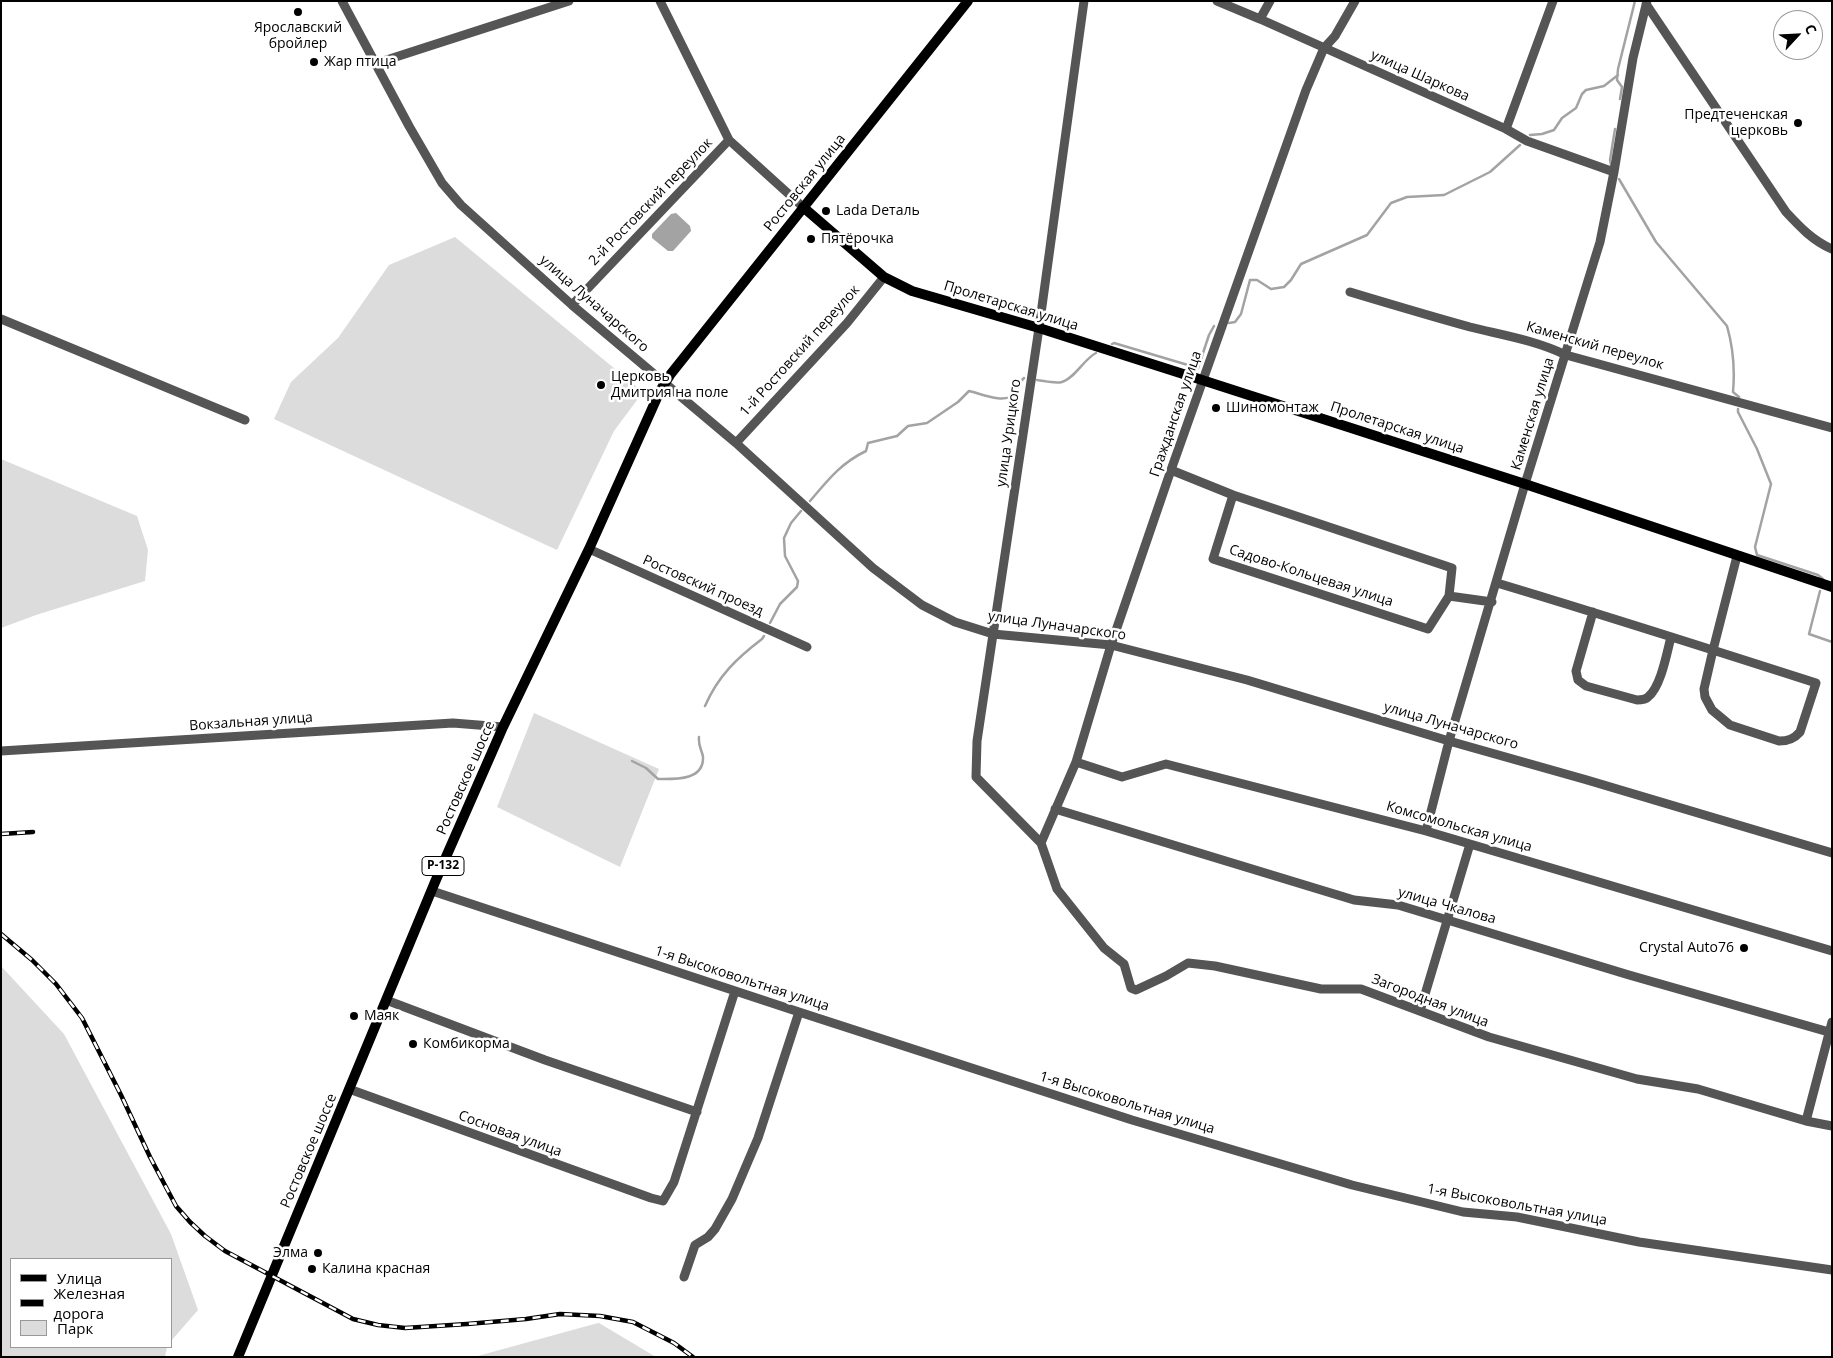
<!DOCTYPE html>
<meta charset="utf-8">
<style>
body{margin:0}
#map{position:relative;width:1833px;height:1358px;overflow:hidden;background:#fff;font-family:"Open Sans",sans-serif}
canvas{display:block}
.frame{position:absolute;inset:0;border:2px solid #000;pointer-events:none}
.legend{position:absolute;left:10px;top:1258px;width:162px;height:90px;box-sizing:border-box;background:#fff;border:1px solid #999;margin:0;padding:6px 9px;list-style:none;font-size:15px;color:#000}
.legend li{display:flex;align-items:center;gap:10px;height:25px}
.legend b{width:25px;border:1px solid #999}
.north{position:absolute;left:1773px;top:10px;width:50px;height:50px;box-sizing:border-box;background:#fff;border:1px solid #999;border-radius:50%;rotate:65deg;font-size:14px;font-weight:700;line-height:20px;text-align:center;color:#000}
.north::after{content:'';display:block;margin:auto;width:18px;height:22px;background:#000;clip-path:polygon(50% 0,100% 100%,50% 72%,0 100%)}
</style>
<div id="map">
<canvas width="1833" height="1358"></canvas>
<div class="frame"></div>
<ul class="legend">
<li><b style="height:6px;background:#000"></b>Улица</li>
<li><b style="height:6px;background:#000"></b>Железная дорога</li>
<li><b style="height:14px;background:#dcdcdc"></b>Парк</li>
</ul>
<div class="north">С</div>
</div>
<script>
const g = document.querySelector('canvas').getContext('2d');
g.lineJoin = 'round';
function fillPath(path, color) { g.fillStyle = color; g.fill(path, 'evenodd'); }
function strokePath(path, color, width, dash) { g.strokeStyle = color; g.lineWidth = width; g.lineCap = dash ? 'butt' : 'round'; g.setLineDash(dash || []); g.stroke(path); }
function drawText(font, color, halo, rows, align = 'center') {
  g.font = font + ' "Open Sans",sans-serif'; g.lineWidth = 5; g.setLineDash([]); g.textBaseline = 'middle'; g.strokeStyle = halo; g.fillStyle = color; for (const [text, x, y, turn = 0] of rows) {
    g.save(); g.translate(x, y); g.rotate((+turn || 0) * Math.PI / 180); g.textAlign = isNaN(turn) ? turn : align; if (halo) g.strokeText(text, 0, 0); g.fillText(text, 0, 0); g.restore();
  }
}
fillPath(new Path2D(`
 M455,237L643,392L614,431L557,550L274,419L291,382L338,338L389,265Z
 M1,459L137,516L148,550L145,581L36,615L1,628Z
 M534,713L659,769L620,867L497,807Z
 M1,966L64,1034L171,1234L198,1310L171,1341V1259H11V1347H167L165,1357H1Z
 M599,1323L656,1357H474L598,1323Z`), '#dcdcdc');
fillPath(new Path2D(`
 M676,213L690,226L691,231L673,251H668L652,238V234L671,214Z`), '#a3a3a3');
strokePath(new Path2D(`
 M1620,99L1622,87L1617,80L1618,69L1635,1
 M1530,135L1542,134L1554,130L1562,118L1576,108L1582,94L1586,90L1604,86L1618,75
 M1611,165L1610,160L1615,129
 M1619,179L1656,242L1727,326C1733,347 1735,370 1733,392L1739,397
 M1229,323L1235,322L1241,314L1250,280H1257L1271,289L1284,287L1291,280L1301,264L1367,235L1391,203L1407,197L1444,195L1490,172L1520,145
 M1112,344L1114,343L1198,368L1209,335L1214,326
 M1037,380C1045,381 1055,384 1062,382C1074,379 1084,359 1096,353
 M1738,409V412L1757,449L1771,484L1755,547L1757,555L1818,575L1823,579
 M810,501C828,480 841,463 866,451L868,443L897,436L908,426L927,423L958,402L969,391C985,395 1001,403 1016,395L1019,383L1024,378
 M1820,591L1809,634L1832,642
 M770,623L780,604L797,587L798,581L785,556L784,538L791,523L801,511
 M705,706C718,676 737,658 762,639L764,636
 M632,761L646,768L658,779C674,779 704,781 703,757C702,750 698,746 699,737`), '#a3a3a3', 2.5);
strokePath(new Path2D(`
 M342,1L409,126L442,183L461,205L572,305L736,443L873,568L922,605L955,622L993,634L1111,645L1247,680L1449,741L1587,780L1832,853
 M660,1L729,140L803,207
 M1084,1L1039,328L977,741L976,777L1041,843L1057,889L1104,948L1124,964L1131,988L1136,990L1166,976L1188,963L1215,966L1321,989H1361L1489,1037L1637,1079L1698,1089L1806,1121L1832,1126
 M1217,1L1260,19L1506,129L1527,141L1614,172
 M1646,4L1786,212C1800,227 1813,241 1832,249
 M1260,19L1270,1
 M374,64L569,1
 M1506,129L1553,1
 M1350,292C1390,304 1430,316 1470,327C1502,335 1535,340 1566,355L1832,428
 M572,305L729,140
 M1,319L245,420
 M736,443L847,323L884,277
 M1171,470L1233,495L1452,568L1449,596L1428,629L1213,559L1233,495
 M589,549L807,647
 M1497,583C1604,615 1710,649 1816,683L1800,732C1794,739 1788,741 1779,741L1730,725L1712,710L1705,697L1704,689L1713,650L1737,556
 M1449,596L1492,602
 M1593,612L1576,671L1578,680L1586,686L1637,700C1641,700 1645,700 1648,697C1661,687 1667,652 1671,637
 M1,751L453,723L503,727
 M1076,762L1122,777L1166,764L1426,831L1832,951
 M1055,809L1354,900L1398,905L1629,975L1832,1033
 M1426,831L1449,741L1525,484L1600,242L1614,172L1633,58L1647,1
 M1041,843L1076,762L1111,645L1171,470L1306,90L1324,48L1335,36L1355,1
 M432,891L799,1012L1132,1120L1352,1185L1463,1212L1517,1217L1639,1242L1832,1270
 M386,1000L545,1060L697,1112
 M1420,1011L1470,844
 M349,1089L651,1198L663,1201L674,1182L735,991
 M1806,1121L1832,1022
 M684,1277L695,1245L708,1237L715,1229L732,1199L758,1138L799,1012`), '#555', 9);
strokePath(new Path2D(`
 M803,207L884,277L912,291L1039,328L1202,380L1525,484L1832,587
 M238,1357L435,882L503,727L589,549L660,391L670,375L968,1`), '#000', 10);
const rail = new Path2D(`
 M1,834L33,832
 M1,934L32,960L56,984L82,1018L121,1095L150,1157L176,1206L190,1222L205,1236L225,1251L353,1319L378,1325L405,1328L467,1324L526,1319L560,1314L600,1316L633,1322L674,1343L693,1357`);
strokePath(rail, '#000', 4.5);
strokePath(rail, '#fff', 2.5, [8]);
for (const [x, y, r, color] of [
 [298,12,5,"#000"],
 [314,62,5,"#000"],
 [1798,123,5,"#000"],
 [826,211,5,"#000"],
 [811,239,5,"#000"],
 [601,385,5,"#000"],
 [1216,408,5,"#000"],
 [1744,948,5,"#000"],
 [354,1016,5,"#000"],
 [413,1044,5,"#000"],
 [318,1253,5,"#000"],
 [312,1269,5,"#000"]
]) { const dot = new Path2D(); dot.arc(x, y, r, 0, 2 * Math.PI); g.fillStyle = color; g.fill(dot); strokePath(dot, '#fff', 2); }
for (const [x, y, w] of [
 [443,866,42]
]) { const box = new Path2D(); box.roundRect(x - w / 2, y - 9.5, w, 19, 4); g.fillStyle = '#fff'; g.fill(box); strokePath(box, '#000', 1); }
drawText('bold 12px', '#000', null, [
 ["Р-132",443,866]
]);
drawText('14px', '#000', '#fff', [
 ["Ярославский",298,28,"center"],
 ["бройлер",298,44,"center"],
 ["Жар птица",324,62],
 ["Предтеченская",1788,115,"right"],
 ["церковь",1788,131,"right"],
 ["Lada Dеталь",836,211],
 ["Пятёрочка",821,239],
 ["Церковь",611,377],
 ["Дмитрия на поле",611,393],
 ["Шиномонтаж",1226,408],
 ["Crystal Auto76",1734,948,"right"],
 ["Маяк",364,1016],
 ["Комбикорма",423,1044],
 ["Элма",308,1253,"right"],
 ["Калина красная",322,1269]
], 'left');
drawText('14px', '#000', '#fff', [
 ["улица Шаркова",1420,76,24],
 ["Ростовская улица",805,183,-51],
 ["2-й Ростовский переулок",651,202,-46],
 ["улица Луначарского",594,304,41],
 ["Пролетарская улица",1011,306,17],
 ["Каменский переулок",1595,346,16],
 ["1-й Ростовский переулок",800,351,-48],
 ["Гражданская улица",1176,414,-71],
 ["Каменская улица",1533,414,-73],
 ["Пролетарская улица",1397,428,18],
 ["улица Урицкого",1009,433,-82],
 ["Садово-Кольцевая улица",1311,576,18],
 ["Ростовский проезд",703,586,24],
 ["улица Луначарского",1057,626,8],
 ["Вокзальная улица",251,722,-4],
 ["улица Луначарского",1451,726,16],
 ["Ростовское шоссе",466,778,-66],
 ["Комсомольская улица",1459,827,16],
 ["улица Чкалова",1447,906,16],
 ["1-я Высоковольтная улица",742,979,18],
 ["Загородная улица",1430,1001,21],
 ["1-я Высоковольтная улица",1127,1103,17],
 ["Сосновая улица",510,1134,20],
 ["Ростовское шоссе",309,1151,-67],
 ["1-я Высоковольтная улица",1517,1205,10]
]);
</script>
